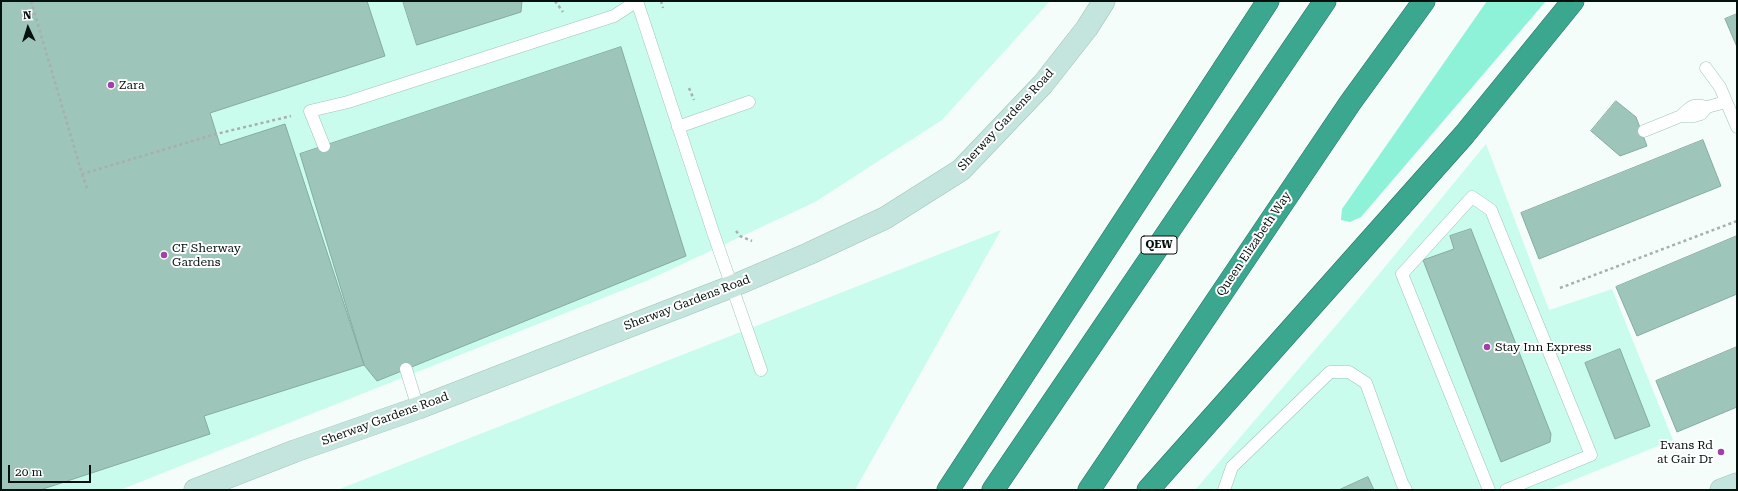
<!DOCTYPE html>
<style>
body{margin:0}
#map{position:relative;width:1738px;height:491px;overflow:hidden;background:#f5fdfb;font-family:"Roboto Serif",serif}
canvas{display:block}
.frame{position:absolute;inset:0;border:2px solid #04110d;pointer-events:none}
.north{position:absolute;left:8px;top:8px;width:40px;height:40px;-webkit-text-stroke:3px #fff;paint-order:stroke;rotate:356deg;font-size:11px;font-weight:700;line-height:16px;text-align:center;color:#04110d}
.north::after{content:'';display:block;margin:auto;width:14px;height:18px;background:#04110d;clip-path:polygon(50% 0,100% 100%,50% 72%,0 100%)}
.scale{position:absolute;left:8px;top:465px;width:83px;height:18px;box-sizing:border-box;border:2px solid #04110d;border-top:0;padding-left:5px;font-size:12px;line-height:14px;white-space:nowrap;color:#04110d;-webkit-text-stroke:3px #fff;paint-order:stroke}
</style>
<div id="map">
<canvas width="1738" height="491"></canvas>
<div class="frame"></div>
<div class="north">N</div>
<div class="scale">20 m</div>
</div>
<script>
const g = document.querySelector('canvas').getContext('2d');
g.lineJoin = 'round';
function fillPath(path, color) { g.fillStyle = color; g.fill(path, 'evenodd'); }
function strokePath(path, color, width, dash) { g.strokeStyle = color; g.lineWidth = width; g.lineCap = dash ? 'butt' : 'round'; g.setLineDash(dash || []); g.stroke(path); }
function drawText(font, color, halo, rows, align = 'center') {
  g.font = font + ' "Roboto Serif",serif'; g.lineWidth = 4; g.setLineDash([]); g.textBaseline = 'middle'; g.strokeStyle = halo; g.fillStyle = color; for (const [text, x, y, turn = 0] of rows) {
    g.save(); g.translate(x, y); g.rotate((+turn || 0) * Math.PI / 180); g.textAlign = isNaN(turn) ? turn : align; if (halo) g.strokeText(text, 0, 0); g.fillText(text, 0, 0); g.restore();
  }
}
fillPath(new Path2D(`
 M1,1H1050L942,120L815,202L646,281L120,490H1Z
 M1486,144L1549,310L1612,289L1673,440L1549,490H1195L1356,302Z
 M1001,230L855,490H337Z`), '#c9fced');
fillPath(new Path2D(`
 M1487,1H1546L1361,217L1350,222L1341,220L1342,209Z`), '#8df2d8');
const building = new Path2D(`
 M1,1H367L385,56L210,113L220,145L285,124L364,365L204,416L210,434L40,490H1Z
 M403,1H522L521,12L417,45Z
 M1737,14V47L1725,19Z
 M621,47L686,256L377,381L364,365L300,154Z
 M1616,101L1636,117L1647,146L1620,156L1591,131Z
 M1703,140L1721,186L1539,259L1521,213Z
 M1471,229L1551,434L1550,442L1501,462L1423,260L1454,249L1450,236Z
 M1737,236V294L1637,336L1616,287Z
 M1737,347V407L1677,432L1656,381Z
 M1620,349L1650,426L1615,439L1585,363Z
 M1368,477L1374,490H1339Z`);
fillPath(building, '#9ec5b9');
strokePath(building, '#85aca1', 1);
const lane = new Path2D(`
 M637,1L714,235L761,370
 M1706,68L1720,87L1737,127
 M1681,116C1691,106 1693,103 1707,107
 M678,127L749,102
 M1644,131L1681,116H1694L1701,114L1707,107L1726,102
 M324,146L310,111L348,102L614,16L637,1
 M406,369L418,408
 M1224,490L1232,467L1330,372H1349L1366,383L1402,483L1406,490
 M1489,490L1402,274L1472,197L1491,210L1591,455L1506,490`);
const secondary = new Path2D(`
 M195,490L295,451L418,408L733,286L808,254L885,218L961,170L1043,84L1087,28L1104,1
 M1721,490L1737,484`);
const highway = new Path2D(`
 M948,490L1268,1
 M993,490L1325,1
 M1089,490L1350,103L1424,1
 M1148,490L1464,135L1573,1`);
strokePath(lane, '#9ec5b9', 13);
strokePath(secondary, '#9ec5b9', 23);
strokePath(highway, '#287262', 23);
strokePath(new Path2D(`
 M31,1L82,174L216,134L291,116
 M555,1L563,12
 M661,1L663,8
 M689,88L694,100
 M82,174L88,191
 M736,231L740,236L752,241
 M1560,288L1737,221`), '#a7b0ae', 2.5, [3, 3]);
strokePath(lane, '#fff', 12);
strokePath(secondary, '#c4e5dd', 22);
strokePath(highway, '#3ba78f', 22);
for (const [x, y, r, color] of [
 [111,85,4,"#a140a8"],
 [164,255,4,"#a140a8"],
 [1487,347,4,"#a140a8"],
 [1721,452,4,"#a140a8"]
]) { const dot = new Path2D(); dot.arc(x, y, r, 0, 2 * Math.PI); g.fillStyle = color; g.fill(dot); strokePath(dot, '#fff', 1.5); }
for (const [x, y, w] of [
 [1159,245,36]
]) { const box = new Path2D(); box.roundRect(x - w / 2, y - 9, w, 18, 3); g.fillStyle = '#fff'; g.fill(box); strokePath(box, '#04110d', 1); }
drawText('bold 11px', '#04110d', null, [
 ["QEW",1159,245]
]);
drawText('12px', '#04110d', '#fff', [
 ["Zara",119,85],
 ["CF Sherway",172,248],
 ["Gardens",172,262],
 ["Stay Inn Express",1495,347],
 ["Evans Rd",1713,445,"right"],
 ["at Gair Dr",1713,459,"right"]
], 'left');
drawText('12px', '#04110d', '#fff', [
 ["Sherway Gardens Road",1006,120,-47],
 ["Queen Elizabeth Way",1254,244,-56],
 ["Sherway Gardens Road",687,303,-21],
 ["Sherway Gardens Road",385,419,-20]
]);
</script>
